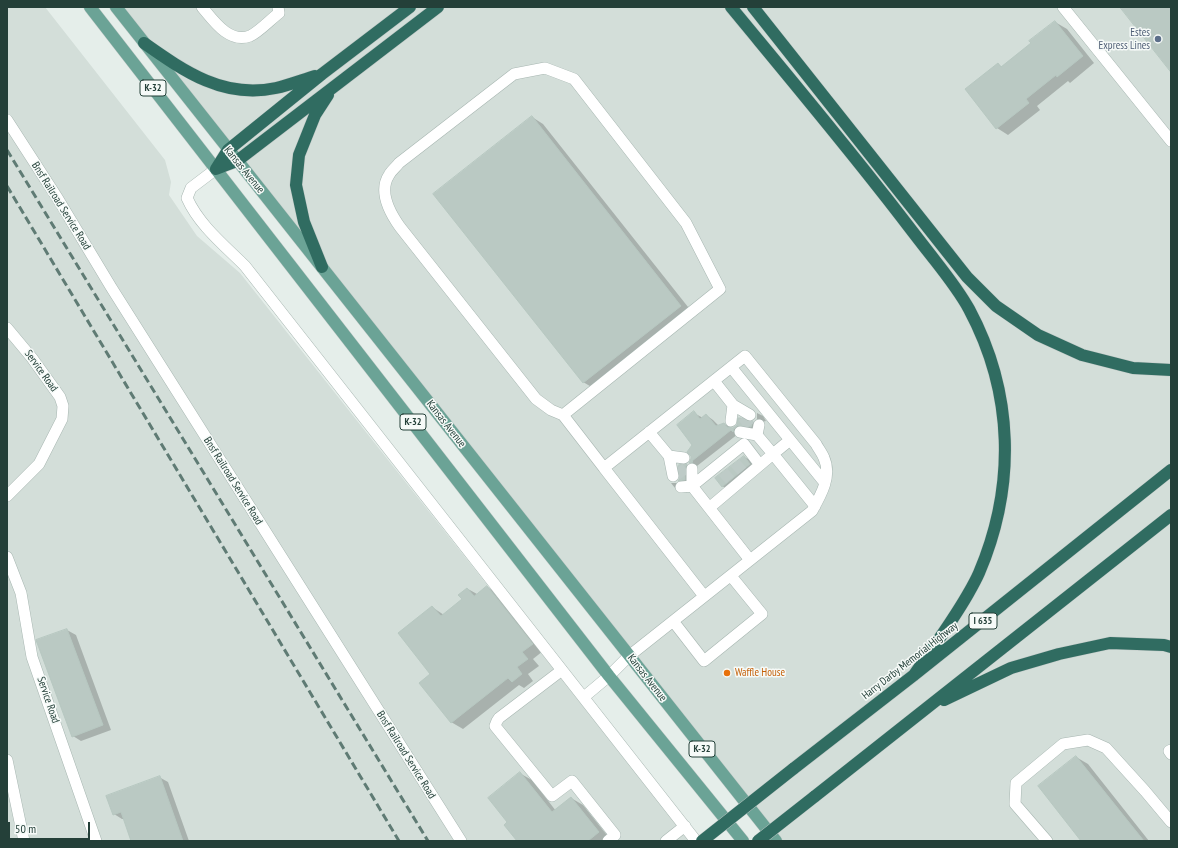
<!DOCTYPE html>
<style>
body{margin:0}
#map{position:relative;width:1178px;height:848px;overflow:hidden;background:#e5eeea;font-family:"PT Sans Narrow",sans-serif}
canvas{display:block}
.frame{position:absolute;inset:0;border:8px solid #244039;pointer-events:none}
.scale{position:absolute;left:8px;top:822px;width:82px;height:18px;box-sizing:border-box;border:2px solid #244039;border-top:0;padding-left:5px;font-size:12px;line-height:14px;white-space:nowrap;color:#244039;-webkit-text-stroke:3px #f6faf8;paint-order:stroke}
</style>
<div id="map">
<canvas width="1178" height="848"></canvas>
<div class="frame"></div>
<div class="scale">50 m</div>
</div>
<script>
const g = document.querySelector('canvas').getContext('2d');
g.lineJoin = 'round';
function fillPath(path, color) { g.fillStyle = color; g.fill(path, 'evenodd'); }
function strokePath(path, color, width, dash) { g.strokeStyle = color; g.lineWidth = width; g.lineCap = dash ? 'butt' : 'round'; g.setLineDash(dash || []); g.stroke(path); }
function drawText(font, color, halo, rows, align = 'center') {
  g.font = font + ' "PT Sans Narrow",sans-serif'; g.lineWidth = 3; g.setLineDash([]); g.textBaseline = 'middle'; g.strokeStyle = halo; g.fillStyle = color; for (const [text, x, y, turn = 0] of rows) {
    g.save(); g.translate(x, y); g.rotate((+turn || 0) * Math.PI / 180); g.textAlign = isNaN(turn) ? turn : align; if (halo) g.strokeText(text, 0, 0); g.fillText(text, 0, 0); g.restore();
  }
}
fillPath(new Path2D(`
 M7,7H45L165,160L171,182L169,195L197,236L240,273L690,841H7Z
 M121,7H1171V841H777Z`), '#d3ded9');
fillPath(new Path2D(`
 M1055,22L1067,29L1094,63L1070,83L1068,81L1037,106L1040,110L1008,135L997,128L998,64L1002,67L1032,43Z
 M532,117L543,124L692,312L595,389L583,382Z
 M694,413L703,418L706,415L713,420L719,426L724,424L734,429L738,425L753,422L760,426L738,434L697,466L690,462L694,445Z
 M757,413L763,416L766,421L762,422L757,419Z
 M744,457L750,460L755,467L728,489L722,486Z
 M680,465H687L692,468L690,482L684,483L679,480L681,475Z
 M671,483H676L681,486L680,491L675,488Z
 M487,587L498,594L543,651L533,659L539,666L528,674L533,681L524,688L519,685L463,729L451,722L432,675V607L444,615L463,599L468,589L477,594Z
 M67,630L76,635L111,730L81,741L73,736Z
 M1076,757L1088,764L1149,841H1082Z
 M521,774L532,780L556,811L571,798L583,805L610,839L607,841H518L509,822Z
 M159,777L168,782L189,841H132L124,819H122L114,814Z`), '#0003');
const building = new Path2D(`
 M1120,7H1171V72Z
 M1055,21L1083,56L1057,77L1056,75L1026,99L1029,103L996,129L965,89L998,63L1001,67L1031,43L1029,41Z
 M532,116L681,306L583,383L433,194Z
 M694,411L700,419L706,414L716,426L724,423L727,427L733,428L737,425L738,418H741L750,422L753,421L751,427L737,426L734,428L733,432L731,430L692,461L693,462L689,463L691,459V456L687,452L692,445L677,425Z
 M744,456L750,464L722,487L715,478Z
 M680,464H687L685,469V480L678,481L680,478L678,466Z
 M487,586L533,644L522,652L528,659L517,667L522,674L512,682L508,678L451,723L419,683L430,674L398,633L432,606L441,616L462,599L458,595L467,588L474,596Z
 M67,629L103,725L72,737L36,640Z
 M1076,756L1144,841H1081L1038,786Z
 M520,772L552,812L571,797L599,832L588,841H517L504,825L507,822L488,798Z
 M160,776L183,841H131L121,812L113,815L106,796Z`);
fillPath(building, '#bac9c3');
strokePath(building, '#b7c8c1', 1);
strokePath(new Path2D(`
 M743,417L751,428
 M735,463L742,471
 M678,467L686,478
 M723,472L730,480`), '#becbc7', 11, [11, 5.5]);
const minor = new Path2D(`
 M202,7C213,20 229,44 250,36C259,32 271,19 279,13L278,7
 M1063,7L1171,141
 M7,120L58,199L111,287L461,841
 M216,169L191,188L187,198C199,225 224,245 245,266L696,841
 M7,328L32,358L60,397L63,406L62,419L39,464L7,496
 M731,367L825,483
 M714,381L733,405L750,415
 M563,415L720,289L686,223L574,79L545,68L514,74L399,163C396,167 391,171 389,175C378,192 390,213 400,227L536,399L551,410L563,415L604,468
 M731,421L733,405
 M759,425L757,435L773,454L790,440
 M649,432L669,456L684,458
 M740,432L757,435
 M669,456L673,476
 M692,469V486L750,560
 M681,487L692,486L744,444L760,465
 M709,508L773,454L815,506
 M7,557L21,593L32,657L96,841
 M673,621L704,661L762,614L731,576
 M562,670L499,718L497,721L495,726L552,796L572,781L615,835L608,841
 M584,697L609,676L629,656L812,511C821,495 832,476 824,458C822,453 818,448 816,444L745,356L604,468L704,596
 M1171,750L1169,751L1171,754
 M7,760L24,841
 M666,841L685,826
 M1047,841L1015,804L1016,783L1063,744L1088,740L1106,748L1145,791L1171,822`);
const major = new Path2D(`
 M90,7L609,676L743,841
 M116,7L776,841`);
const highway = new Path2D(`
 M731,7C783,70 835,132 885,196C900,215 915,235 930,254C944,272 958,289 969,309C1014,393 1016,486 979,573C976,580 972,587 968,594C952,622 932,649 914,675
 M753,7L967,277L996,306L1038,335L1082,355L1133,368L1171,370
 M144,43C185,72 224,99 276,88C289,85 302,80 315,76
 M216,169L237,161L438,7
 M216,169L228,150L322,74L410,7
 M322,267L304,222L296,185L299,155L315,115L328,95
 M944,700L1011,668L1059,654L1110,643L1164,645L1171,647
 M793,769L914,675L1171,470
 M814,797L1171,515`);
strokePath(minor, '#a7b6b1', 12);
strokePath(major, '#c2cac8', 13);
strokePath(highway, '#c2cac8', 13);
strokePath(minor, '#fff', 11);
strokePath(major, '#6ba396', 12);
strokePath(highway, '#306c61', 12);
strokePath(new Path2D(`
 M7,150L428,841
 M7,186L399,841`), '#5f7b74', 3, [8, 4]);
const highwayBridge = new Path2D(`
 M702,841L793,769
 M758,841L814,797`);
strokePath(highwayBridge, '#c2cac8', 13, []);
strokePath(highwayBridge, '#306c61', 12);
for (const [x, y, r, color] of [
 [1158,39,4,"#5c6f8a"],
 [727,673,4,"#e8710a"]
]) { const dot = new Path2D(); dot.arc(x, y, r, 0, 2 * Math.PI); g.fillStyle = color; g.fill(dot); strokePath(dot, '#f6faf8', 1.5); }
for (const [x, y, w] of [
 [153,88,26],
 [413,422,26],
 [983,621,28],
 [702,749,26]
]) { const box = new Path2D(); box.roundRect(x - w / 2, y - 8, w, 16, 3); g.fillStyle = '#f6faf8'; g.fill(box); strokePath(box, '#244039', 1); }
drawText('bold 10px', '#244039', null, [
 ["K-32",153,88],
 ["K-32",413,422],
 ["I 635",983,621],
 ["K-32",702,749]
]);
drawText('11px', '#4e5e75', '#f6faf8', [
 ["Estes",1150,33],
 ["Express Lines",1150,46]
], 'right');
drawText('11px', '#244039', '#f6faf8', [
 ["Kansas Avenue",244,170,51],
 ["Bnsf Railroad Service Road",61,206,58],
 ["Service Road",41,371,54],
 ["Kansas Avenue",446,424,52],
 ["Bnsf Railroad Service Road",233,481,58],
 ["Harry Darby Memorial Highway",910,661,-38],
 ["Kansas Avenue",647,678,52],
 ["Service Road",48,700,71],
 ["Bnsf Railroad Service Road",406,755,58]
]);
drawText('11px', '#c56008', '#f6faf8', [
 ["Waffle House",735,673]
], 'left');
</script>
